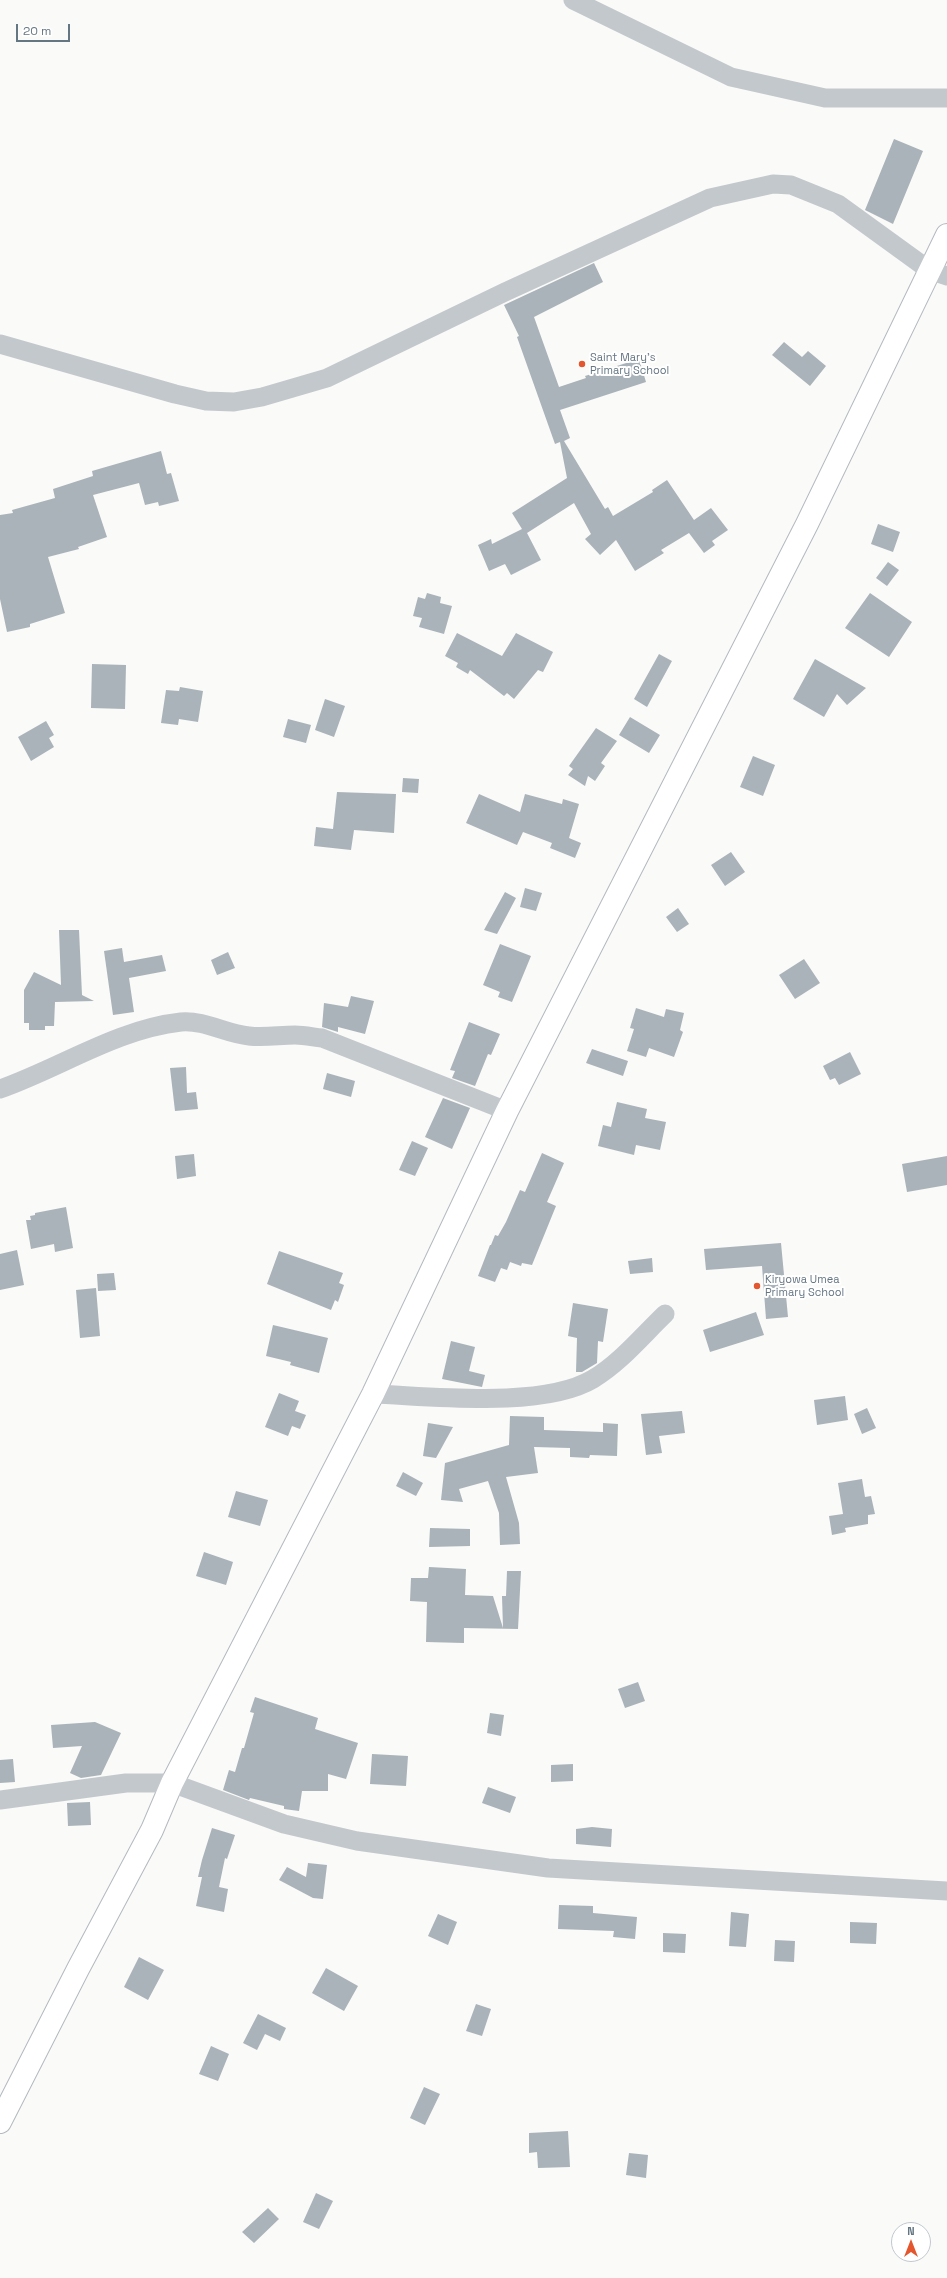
<!DOCTYPE html>
<style>
body{margin:0}
#map{position:relative;width:947px;height:2278px;overflow:hidden;background:#fafaf8;font-family:"Space Grotesk",sans-serif}
canvas{display:block}
.north{position:absolute;left:891px;top:2222px;width:40px;height:40px;box-sizing:border-box;background:#fff;border:1px solid #c1c8cd;border-radius:50%;rotate:0deg;font-size:11px;font-weight:700;line-height:16px;text-align:center;color:#657683}
.north::after{content:'';display:block;margin:auto;width:14px;height:18px;background:#e4572e;clip-path:polygon(50% 0,100% 100%,50% 72%,0 100%)}
.scale{position:absolute;left:16px;top:24px;width:54px;height:18px;box-sizing:border-box;border:2px solid #657683;border-top:0;padding-left:5px;font-size:12px;line-height:14px;white-space:nowrap;color:#657683;-webkit-text-stroke:3px #fff;paint-order:stroke}
</style>
<div id="map">
<canvas width="947" height="2278"></canvas>
<div class="north">N</div>
<div class="scale">20 m</div>
</div>
<script>
const g = document.querySelector('canvas').getContext('2d');
g.lineJoin = 'round';
function fillPath(path, color) { g.fillStyle = color; g.fill(path, 'evenodd'); }
function strokePath(path, color, width, dash) { g.strokeStyle = color; g.lineWidth = width; g.lineCap = dash ? 'butt' : 'round'; g.setLineDash(dash || []); g.stroke(path); }
function drawText(font, color, halo, rows, align = 'center') {
  g.font = font + ' "Space Grotesk",sans-serif'; g.lineWidth = 4; g.setLineDash([]); g.textBaseline = 'middle'; g.strokeStyle = halo; g.fillStyle = color; for (const [text, x, y, turn = 0] of rows) {
    g.save(); g.translate(x, y); g.rotate((+turn || 0) * Math.PI / 180); g.textAlign = isNaN(turn) ? turn : align; if (halo) g.strokeText(text, 0, 0); g.fillText(text, 0, 0); g.restore();
  }
}
fillPath(new Path2D(`
 M894,139L923,151L893,224L865,210Z
 M594,263L603,282L534,317L559,387L586,378L585,376L639,359L646,382L560,410L570,438L564,441L605,509L608,507L613,516L653,492L652,490L667,480L694,520L711,508L728,530L712,541L715,545L704,553L689,533L661,550L664,553L635,571L616,540L600,555L585,539L591,534L574,503L527,533L541,560L511,575L505,564L489,571L478,545L491,539L492,544L522,529L512,513L567,478L560,442L555,444L517,337L519,336L504,305Z
 M784,342L802,357L808,351L826,366L810,386L772,355Z
 M161,451L167,474L171,473L179,501L159,506L158,502L145,505L139,483L93,495L107,537L78,547L79,549L48,557L65,613L30,624V627L7,632L0,599V515L13,513L12,510L55,498L53,489L93,476L92,471Z
 M878,524L900,532L893,552L871,544Z
 M888,562L899,570L887,586L876,578Z
 M427,593L441,597L440,603L452,606L444,634L419,627L422,618L413,616L418,597L425,599Z
 M870,593L912,622L889,657L845,628Z
 M457,633L502,656L516,633L553,652L543,672L538,670L514,699L507,693L504,696L470,670L468,674L456,667L458,663L445,656Z
 M659,654L672,661L647,707L634,699Z
 M815,659L866,688L847,705L837,694L824,717L793,699Z
 M92,664L126,665L125,709L91,708Z
 M180,687L203,691L198,722L179,719L178,725L161,723L166,690L179,691Z
 M325,699L345,706L334,737L315,730Z
 M630,717L660,735L649,753L619,735Z
 M288,719L311,725L306,743L283,737Z
 M46,721L54,735L49,738L54,747L31,761L18,737Z
 M596,728L617,741L601,763L605,766L595,781L588,776L585,786L568,775L573,769L569,766Z
 M753,756L775,765L763,796L740,787Z
 M403,778L419,779L418,793L402,792Z
 M337,792L396,794L394,833L354,830L351,850L314,846L316,827L333,829Z
 M479,794L520,812L525,794L562,804L563,799L579,804L569,838L581,843L575,858L550,848L552,843L523,832L517,845L466,823Z
 M731,852L745,872L725,886L711,865Z
 M525,888L542,893L536,911L520,907Z
 M505,892L516,898L497,934L484,930Z
 M678,908L689,924L677,932L666,917Z
 M59,930H79L82,995L94,1001L55,1002L54,1026H45V1030H29V1023H24V990L34,972L61,985Z
 M500,944L531,956L512,1002L498,997L500,992L483,985Z
 M122,948L124,962L162,955L166,971L129,978L134,1012L113,1015L104,951Z
 M228,952L235,968L217,975L211,960Z
 M804,959L820,983L795,999L779,975Z
 M351,996L374,1001L365,1034L338,1027V1032L322,1027L324,1003L348,1007Z
 M636,1008L664,1017L666,1009L684,1013L680,1030L683,1032L674,1057L649,1048L646,1057L627,1051L634,1029L630,1028Z
 M469,1022L500,1034L491,1055L488,1054L475,1086L452,1078L455,1071L450,1070Z
 M592,1049L628,1061L623,1076L586,1063Z
 M850,1052L861,1074L839,1085L835,1078L830,1080L823,1066Z
 M186,1067L187,1093L196,1092L198,1109L175,1111L170,1068Z
 M327,1073L355,1081L351,1097L323,1089Z
 M443,1098L470,1108L452,1149L425,1137Z
 M617,1102L647,1109L645,1118L666,1122L660,1150L636,1145L634,1155L598,1146L603,1125L611,1127Z
 M412,1141L428,1148L415,1176L399,1170Z
 M542,1153L564,1163L547,1202L556,1206L532,1265L522,1263L521,1266L510,1262L507,1270L501,1268L495,1282L478,1276L490,1245H491L495,1235L498,1236L506,1222L520,1190L525,1192Z
 M194,1154L196,1176L177,1179L175,1156Z
 M947,1156V1185L907,1192L902,1164Z
 M66,1207L73,1248L55,1252L54,1244L31,1249L26,1220H31L30,1216L35,1215V1213Z
 M781,1243L788,1317L766,1319L762,1266L706,1270L704,1249Z
 M17,1250L24,1285L0,1290V1254Z
 M279,1251L343,1273L339,1283L344,1285L338,1302L335,1300L331,1310L267,1284Z
 M652,1258L653,1272L630,1274L628,1261Z
 M114,1273L116,1290L98,1291L97,1274Z
 M96,1288L100,1336L80,1338L76,1290Z
 M573,1303L608,1309L603,1342L598,1341L597,1363L582,1372H576L577,1338L568,1336Z
 M756,1312L764,1335L710,1352L703,1330Z
 M273,1325L328,1338L319,1373L290,1365L291,1362L266,1356Z
 M451,1341L475,1347L469,1371L485,1375L482,1387L442,1379Z
 M279,1393L299,1401L295,1411L306,1415L300,1429L292,1426L288,1436L265,1427Z
 M845,1396L848,1420L817,1425L814,1400Z
 M867,1408L876,1428L862,1434L854,1414Z
 M682,1411L685,1433L659,1436L662,1453L646,1455L641,1414Z
 M510,1416L544,1417V1430L603,1432V1423L618,1424L617,1456L590,1455L589,1458L570,1457V1448L534,1447L538,1473L506,1477L519,1523L520,1544L500,1545L499,1513L488,1481L459,1489L463,1502L441,1500L445,1463L509,1445Z
 M428,1423L453,1427L436,1458L423,1456Z
 M403,1472L423,1483L416,1496L396,1486Z
 M862,1479L865,1497L871,1496L875,1514L868,1515V1524L845,1528L846,1532L832,1535L829,1516L843,1514L838,1483Z
 M236,1491L268,1500L260,1526L228,1517Z
 M430,1528L470,1529V1546L429,1547Z
 M204,1552L233,1562L226,1585L196,1576Z
 M429,1567L466,1569L465,1595L493,1596L503,1628L502,1596H506L507,1571H521L518,1629L464,1628V1643L426,1642L427,1602L410,1601L411,1578H428Z
 M638,1682L645,1701L625,1708L618,1689Z
 M255,1697L318,1718L315,1729L358,1743L346,1779L328,1774V1791H302L299,1811L284,1809V1806L250,1798L249,1800L223,1790L229,1770L235,1772L242,1748H244L254,1713L250,1712Z
 M490,1713L504,1715L501,1736L487,1733Z
 M95,1722L121,1733L101,1775L81,1778L70,1773L82,1746L53,1748L51,1725Z
 M372,1754L408,1756L406,1786L370,1784Z
 M13,1759L15,1782L0,1783V1760Z
 M573,1764V1781L551,1782V1765Z
 M488,1787L516,1797L510,1813L482,1803Z
 M90,1802L91,1825L68,1826L67,1803Z
 M592,1827L612,1829L611,1847L576,1844V1829Z
 M212,1828L235,1835L227,1859L225,1858L219,1887L228,1889L224,1912L196,1906L202,1877H198L202,1860Z
 M308,1863L327,1865L323,1899L313,1898L279,1880L287,1867L306,1877Z
 M559,1905L593,1906V1913L637,1917L635,1939L613,1937L614,1931L558,1929Z
 M731,1912L749,1914L746,1947L729,1946Z
 M438,1914L457,1922L448,1945L428,1936Z
 M850,1922L877,1923L876,1944L850,1943Z
 M663,1933L686,1934L685,1953L663,1952Z
 M775,1940L795,1941L794,1962L774,1961Z
 M139,1957L164,1970L148,2000L124,1987Z
 M326,1968L358,1986L344,2011L312,1993Z
 M476,2004L491,2009L482,2036L466,2031Z
 M258,2014L286,2028L280,2041L265,2034L257,2050L243,2043Z
 M211,2046L229,2054L218,2081L199,2074Z
 M424,2087L440,2094L425,2125L410,2118Z
 M568,2131L570,2167L538,2168L537,2152L529,2153V2133Z
 M629,2153L648,2155L646,2178L626,2175Z
 M316,2193L333,2201L319,2229L303,2222Z
 M268,2208L279,2219L254,2243L242,2232Z`), '#aab3b9');
const secondary = new Path2D(`
 M0,2122L78,1969L152,1830L172,1783L373,1394L507,1111L807,524L947,235`);
strokePath(secondary, '#b3babf', 24);
strokePath(new Path2D(`
 M573,0L731,77L825,98H947
 M0,344L175,394L206,401L234,402L262,397L327,378L505,292L710,198L773,184L791,185L838,204L929,270L947,276
 M0,1089C60,1068 117,1029 181,1022C205,1020 226,1034 249,1036C264,1038 280,1035 295,1035C304,1035 313,1037 322,1038L507,1111
 M373,1394C431,1396 543,1409 593,1379C621,1362 642,1336 665,1314
 M0,1800L126,1783H172L284,1824L357,1841L548,1868L947,1891`), '#c3c8cc', 19);
strokePath(secondary, '#fff', 22);
for (const [x, y, r, color] of [
 [582,364,4,"#e4572e"],
 [757,1286,4,"#e4572e"]
]) { const dot = new Path2D(); dot.arc(x, y, r, 0, 2 * Math.PI); g.fillStyle = color; g.fill(dot); strokePath(dot, '#fff', 1.5); }
drawText('11px', '#657683', '#fff', [
 ["Saint Mary's",590,358],
 ["Primary School",590,371],
 ["Kiryowa Umea",765,1280],
 ["Primary School",765,1293]
], 'left');
</script>
